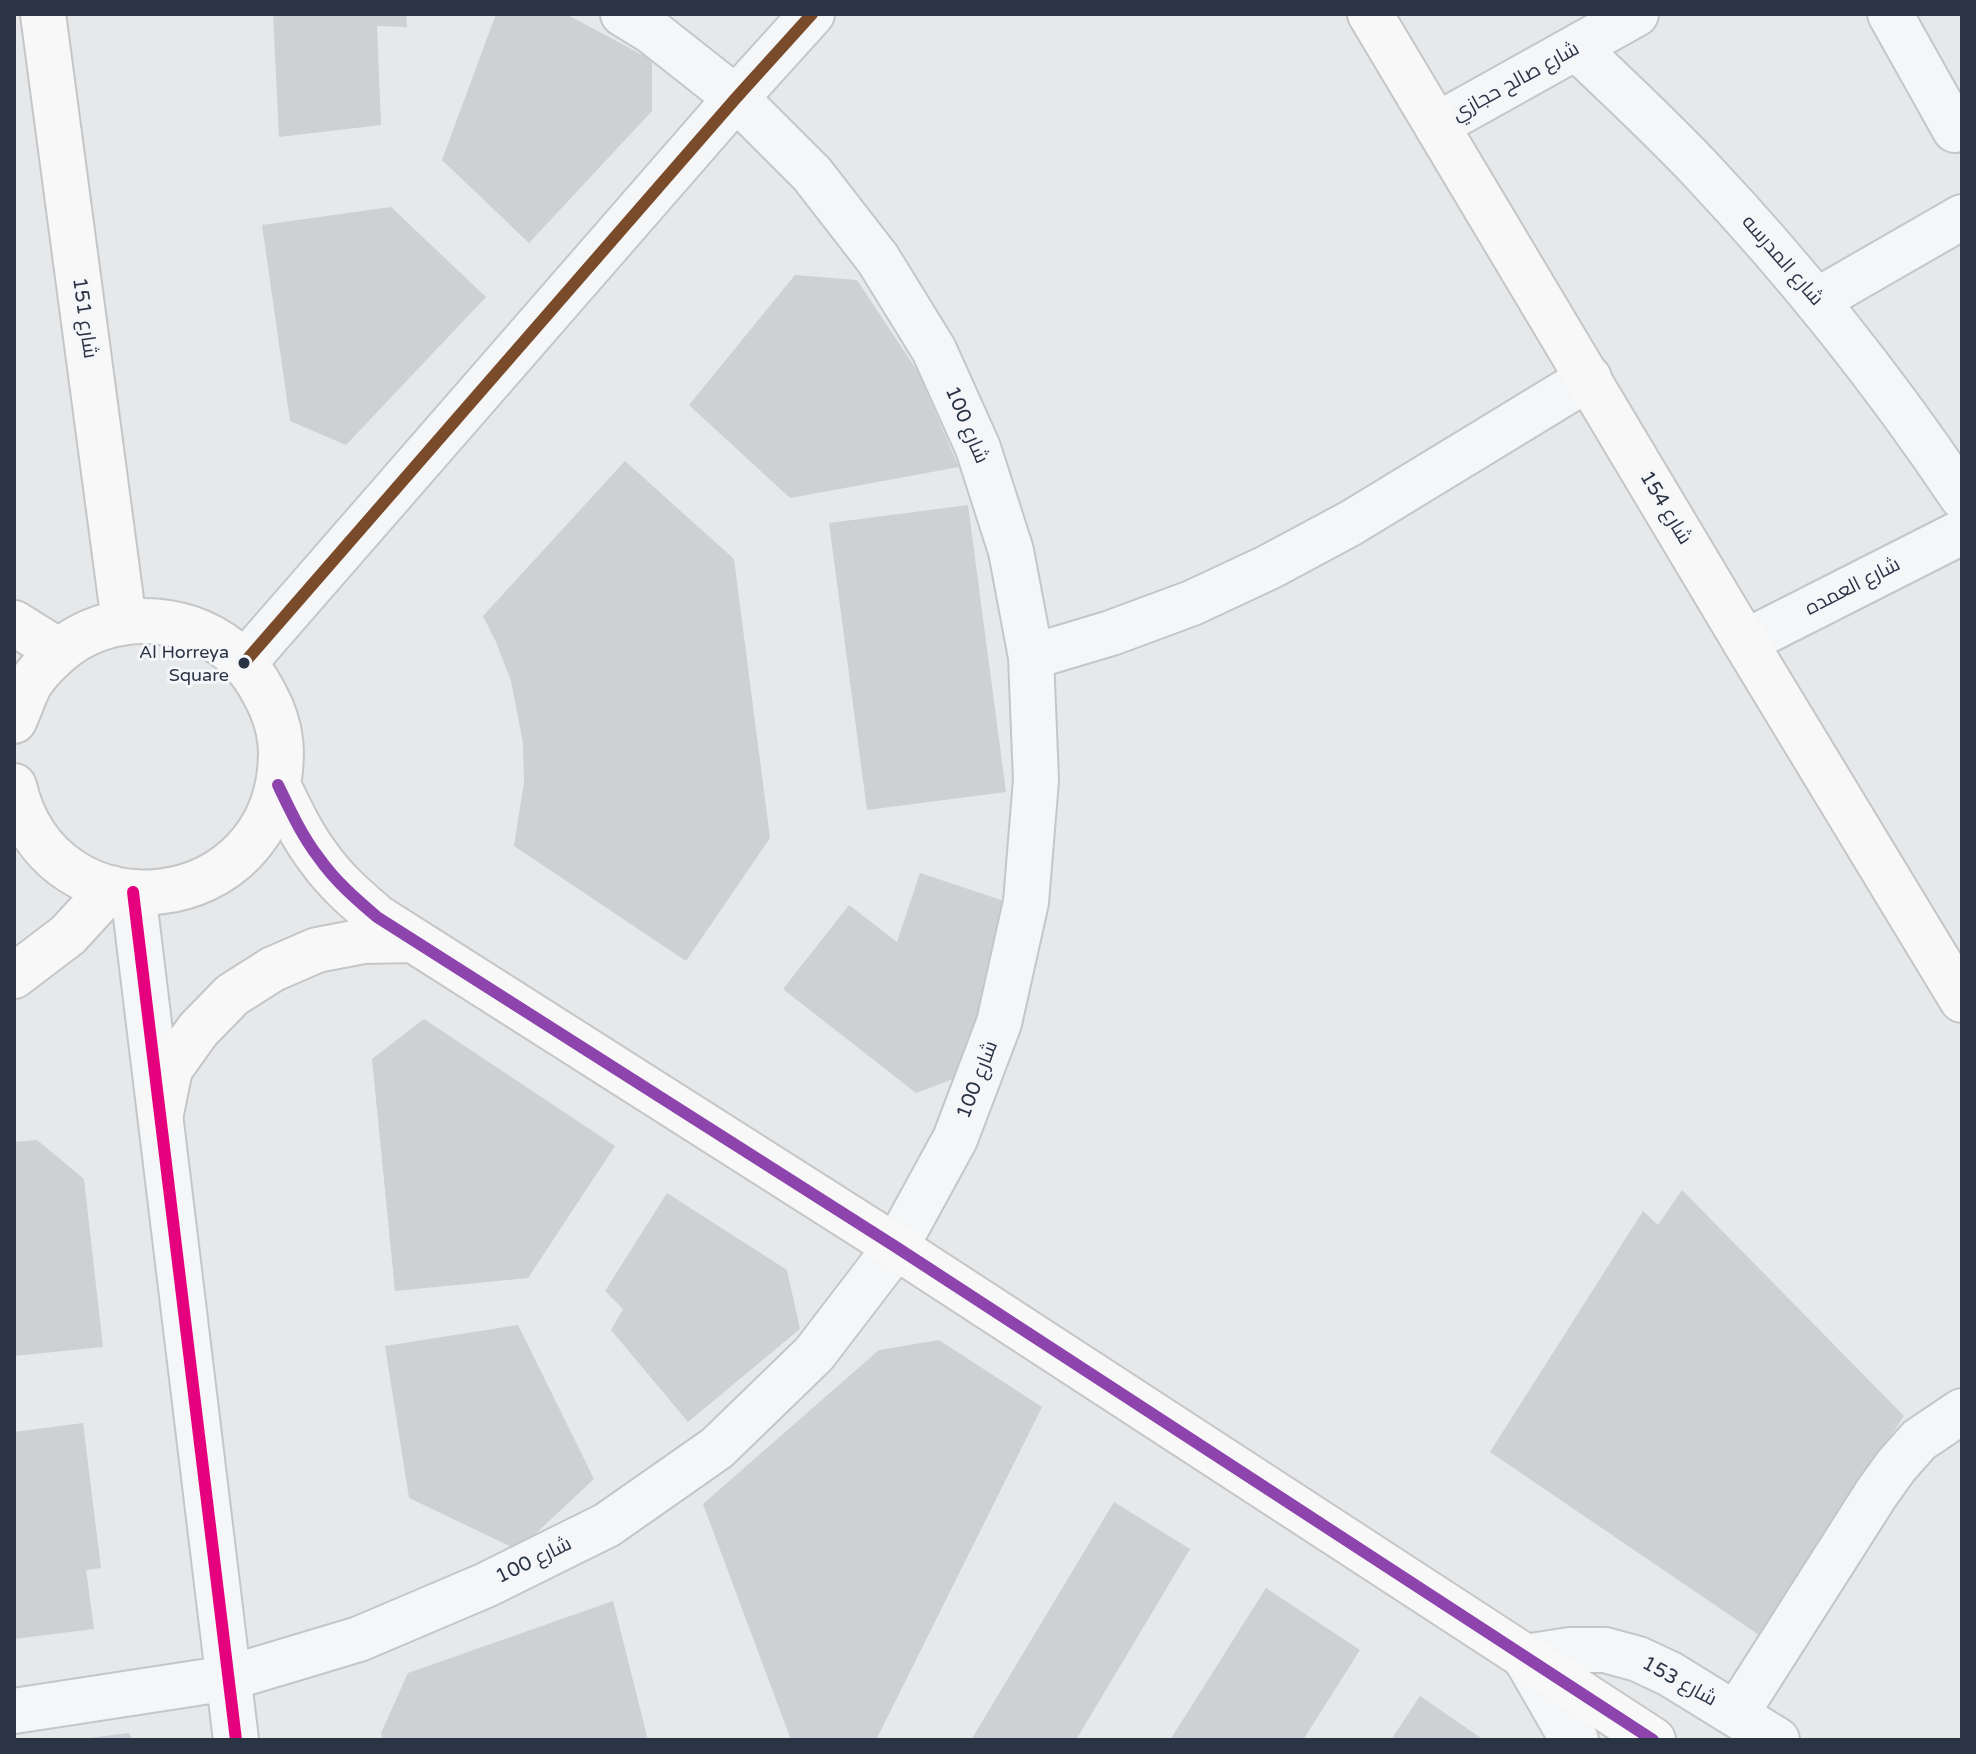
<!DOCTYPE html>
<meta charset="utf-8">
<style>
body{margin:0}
#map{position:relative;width:1976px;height:1754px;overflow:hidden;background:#e6e8ea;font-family:"Varela Round",sans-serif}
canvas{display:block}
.frame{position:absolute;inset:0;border:16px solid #2b3445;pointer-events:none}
</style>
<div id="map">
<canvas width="1976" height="1754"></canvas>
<div class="frame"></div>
</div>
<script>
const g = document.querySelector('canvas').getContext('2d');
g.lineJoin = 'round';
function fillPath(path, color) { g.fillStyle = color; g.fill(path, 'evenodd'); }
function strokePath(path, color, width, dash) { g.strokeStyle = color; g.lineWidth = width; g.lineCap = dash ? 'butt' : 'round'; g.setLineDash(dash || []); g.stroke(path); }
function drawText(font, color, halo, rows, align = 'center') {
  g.font = font + ' "Varela Round",Cairo,sans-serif'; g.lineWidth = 6; g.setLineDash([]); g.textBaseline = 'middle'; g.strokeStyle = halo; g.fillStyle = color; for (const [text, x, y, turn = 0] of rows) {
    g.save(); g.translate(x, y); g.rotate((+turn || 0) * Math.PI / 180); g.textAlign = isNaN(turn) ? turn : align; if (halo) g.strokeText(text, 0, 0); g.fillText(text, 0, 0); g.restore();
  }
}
fillPath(new Path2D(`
 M273,14H406L407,27L377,26L381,125L279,137Z
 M496,14H566L652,60V111L529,243L442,160Z
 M391,207L486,297L346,445L290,421L262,225Z
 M795,275L857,280L918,372L959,467L790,498L689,405Z
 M625,461L734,559L770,838L686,961L514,846L524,782L523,743L511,681L496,642L483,616Z
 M968,505L1006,792L867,810L829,523Z
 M920,873L1022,907L966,1074L916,1093L783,989L849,905L897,942Z
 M424,1019L615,1146L528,1278L395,1291L372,1059Z
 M37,1140L84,1179L103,1347L14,1356V1142Z
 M1682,1190L1904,1416L1759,1635L1490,1452L1643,1211L1658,1225Z
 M667,1193L787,1270L800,1329L688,1422L611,1330L623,1309L605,1291Z
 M518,1325L594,1479L518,1550L409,1498L385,1346Z
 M939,1340L1042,1407L876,1740H791L703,1504L879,1350Z
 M83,1423L101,1568L86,1570L94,1629L14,1639V1432Z
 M1114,1502L1190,1549L1076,1740H971Z
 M1266,1588L1360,1650L1303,1740H1170Z
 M613,1601L648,1740H382L381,1733L408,1673Z
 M1420,1696L1484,1740H1391Z
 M129,1733L133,1740H88V1738Z`), '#ced0d3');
const street = new Path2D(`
 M1890,14L1955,130
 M1577,48C1619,89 1663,129 1703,172C1798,273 1885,382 1962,497
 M1437,125L1636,14
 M1816,301L1962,217
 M1745,642L1962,532
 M1031,657L1111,633L1192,603L1269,567L1351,523L1589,378
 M244,663L736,98L812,14
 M133,892L236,1740
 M14,1711L229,1678L359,1639L486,1585L607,1525L717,1448L814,1354L896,1247L955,1139L999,1023L1026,902L1036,780L1031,657L1011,551L978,448L934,350L878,259L812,174L736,98L651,31L623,14
 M1736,1714L1876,1494L1896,1466L1919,1440L1962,1411
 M1576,1740L1564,1725L1525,1657L1570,1650H1605L1638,1659L1670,1674L1777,1740`);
const secondary = new Path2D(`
 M43,14L124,622
 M1370,14L1745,642L1962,1000
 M14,623L59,651
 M14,721C20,709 24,694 31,682C42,666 63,646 80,637C132,608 208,619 246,666C257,678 264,692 271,707C277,721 281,738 281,754C279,920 51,944 14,786
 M278,785C290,810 302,836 319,858C335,881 356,899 377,917L896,1247L1653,1740
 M14,976L68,935L111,888
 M161,1113L170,1069L198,1030L232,995L273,969L317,950L364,941L413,940`);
strokePath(street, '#c4c6c8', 48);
strokePath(secondary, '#c4c6c8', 48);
strokePath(street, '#f5f6f7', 44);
strokePath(secondary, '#f8f8f8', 44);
strokePath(new Path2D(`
 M244,663L736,98L812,14`), '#7a4b2a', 12);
strokePath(new Path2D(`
 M278,785C290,810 302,836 319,858C335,881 356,899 377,917L896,1247L1653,1740`), '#8e44ad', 12);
strokePath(new Path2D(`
 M133,892L236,1740`), '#e5007d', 12);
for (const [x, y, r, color] of [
 [244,663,7,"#2b3445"]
]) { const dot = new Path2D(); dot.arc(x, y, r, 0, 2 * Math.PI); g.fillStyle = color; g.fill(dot); strokePath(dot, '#f4f6f9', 3); }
drawText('18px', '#2b3445', '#f4f6f9', [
 ["Al Horreya",229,653],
 ["Square",229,676]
], 'right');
drawText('20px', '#2b3445', '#f4f6f9', [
 ["شارع صالح حجازي",1516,82,-29],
 ["شارع المدرسه",1782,261,49],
 ["شارع 151",84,318,82],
 ["شارع 100",966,425,67],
 ["شارع 154",1665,508,59],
 ["شارع العمده",1853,587,-27],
 ["شارع 100",978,1080,-69],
 ["شارع 100",534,1561,-26],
 ["شارع 153",1679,1682,29]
]);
</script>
